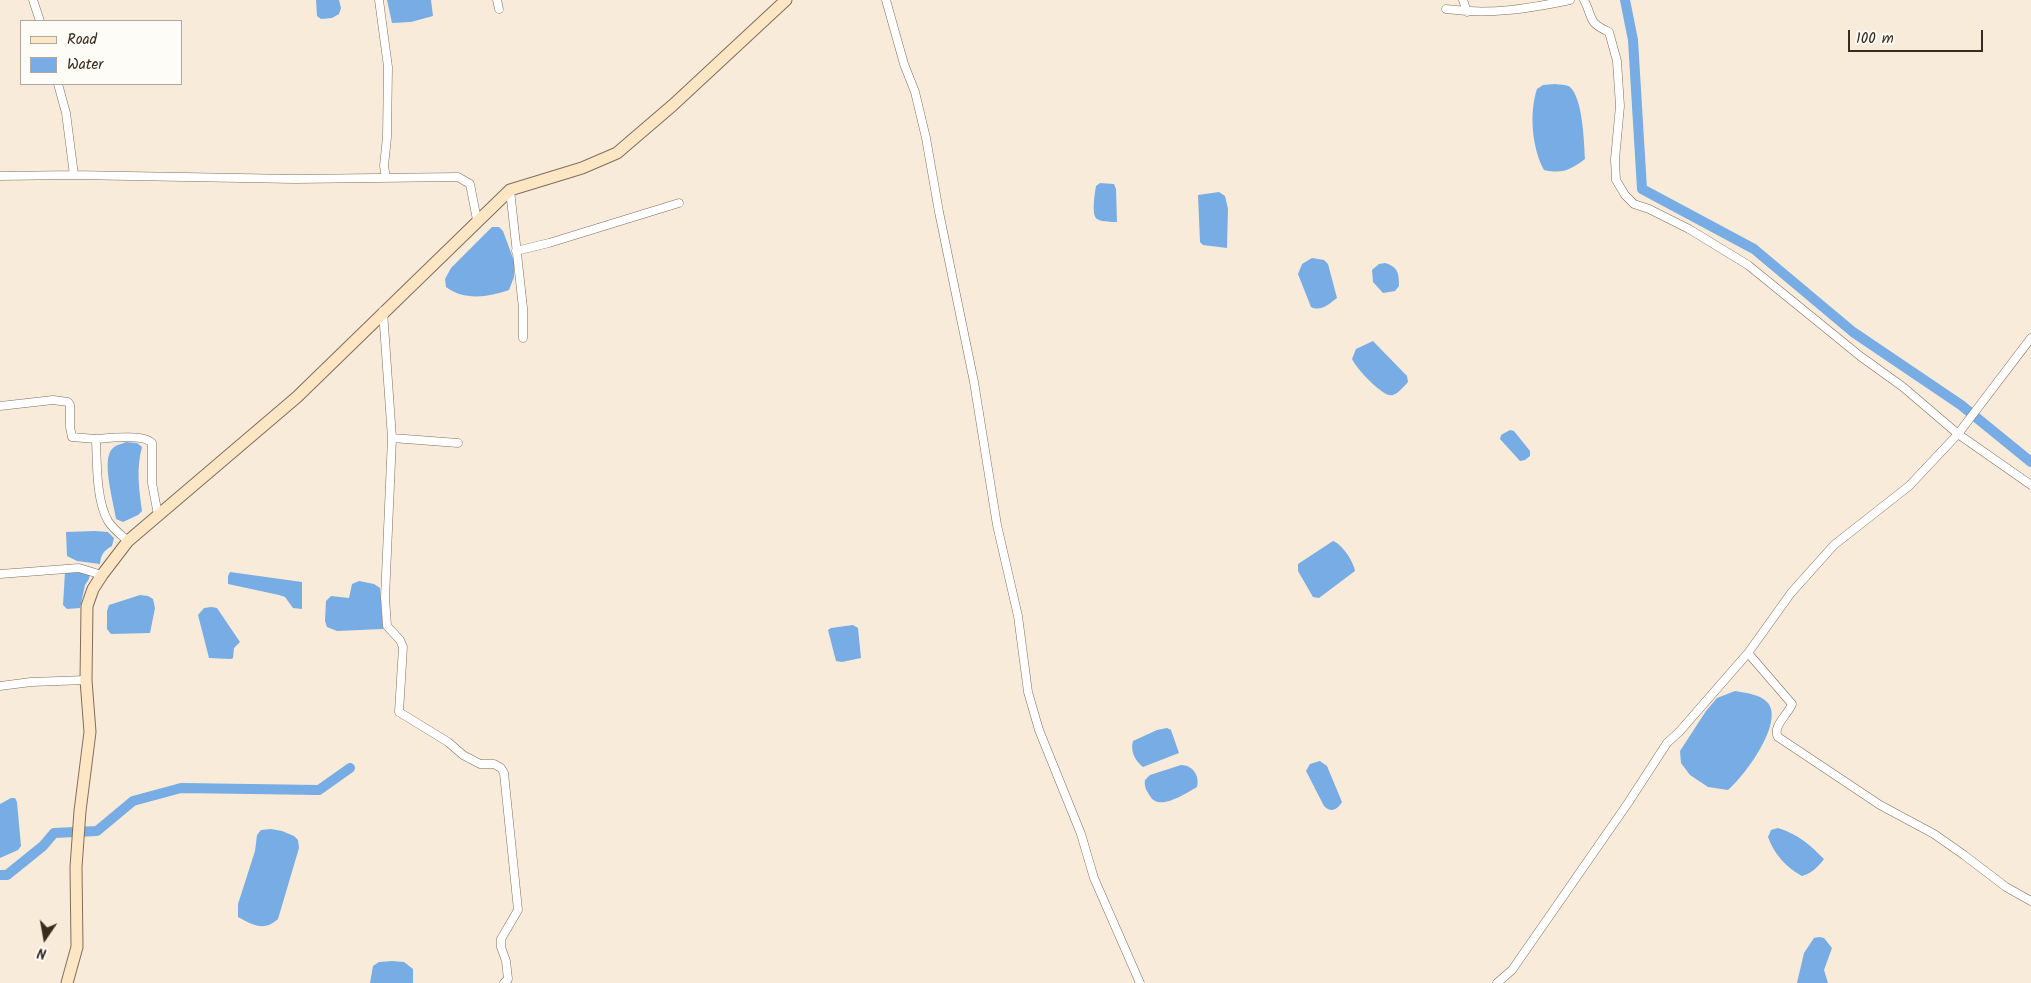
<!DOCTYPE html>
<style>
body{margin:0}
#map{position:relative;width:2031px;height:983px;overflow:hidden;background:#f9ebd9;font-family:Kalam,sans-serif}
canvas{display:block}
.legend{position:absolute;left:20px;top:20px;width:162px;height:65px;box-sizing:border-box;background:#fdfcf7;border:1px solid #afa8a0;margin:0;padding:6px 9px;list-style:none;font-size:15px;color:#3b2a1e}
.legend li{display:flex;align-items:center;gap:10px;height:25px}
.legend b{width:25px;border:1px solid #afa8a0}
.north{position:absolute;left:20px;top:913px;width:50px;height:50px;-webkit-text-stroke:4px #fdfcf7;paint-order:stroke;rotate:192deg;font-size:14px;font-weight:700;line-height:20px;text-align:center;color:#3b2a1e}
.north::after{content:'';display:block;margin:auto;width:18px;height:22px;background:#3b2a1e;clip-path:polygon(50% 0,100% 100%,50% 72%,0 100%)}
.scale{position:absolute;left:1848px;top:30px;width:135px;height:22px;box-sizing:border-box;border:2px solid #3b2a1e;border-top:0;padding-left:6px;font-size:15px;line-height:18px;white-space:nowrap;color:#3b2a1e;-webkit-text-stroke:4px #fdfcf7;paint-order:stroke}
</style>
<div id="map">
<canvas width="2031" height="983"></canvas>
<ul class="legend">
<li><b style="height:6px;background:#fce6c4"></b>Road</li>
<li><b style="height:14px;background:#77ace4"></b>Water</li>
</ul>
<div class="north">N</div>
<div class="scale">100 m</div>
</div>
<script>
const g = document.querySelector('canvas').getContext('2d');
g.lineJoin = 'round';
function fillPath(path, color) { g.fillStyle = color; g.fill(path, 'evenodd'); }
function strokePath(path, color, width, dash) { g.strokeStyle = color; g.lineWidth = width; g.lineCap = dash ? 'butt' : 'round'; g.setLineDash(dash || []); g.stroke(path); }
fillPath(new Path2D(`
 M316,0H339L341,8L339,14L332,18L321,19L317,16Z
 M387,0H431L433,16L411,22L392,23Z
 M1555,84C1559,85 1566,84 1570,87C1583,99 1584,142 1585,159C1570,170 1563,174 1544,170C1532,148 1529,113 1537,89L1543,85Z
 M1100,183L1114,184L1116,189L1117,222C1111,222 1102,222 1097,219C1091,215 1095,192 1096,186Z
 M1219,192L1225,196L1228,209L1227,248L1203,245L1200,242L1198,195Z
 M492,227H499L503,231L514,261V277L509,290C489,297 464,301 446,287L445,279L451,268Z
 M1312,258L1324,260L1328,264L1337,298C1329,304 1321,312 1311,307L1298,274L1302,264Z
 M1385,263C1398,267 1399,273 1399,286L1395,291L1383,293L1373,282L1372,270L1379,264Z
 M1373,341L1407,376L1408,382C1404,386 1399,393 1393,395C1384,399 1356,368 1352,359L1356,349Z
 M1510,430L1514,431L1530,451V456L1525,460L1520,461L1500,439L1501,435Z
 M126,442L137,443L142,447C136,469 139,489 142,511L138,515L123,522L116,519C114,503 101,461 112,449C115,445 122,444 126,442Z
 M95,531L108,532L114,538L112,546C103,551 101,555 100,564L77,561L67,556L66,532Z
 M1333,541C1342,544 1354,562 1355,571L1319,598L1313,597L1298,571V564Z
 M72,570L90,574L89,579L85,585L80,608L67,609L63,605L65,572Z
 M230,572L302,582V609L293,608L285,597L279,595L228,584V576Z
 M359,581L374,584L380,588L383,629L337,631L327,627L325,621L326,601L331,596L349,598L352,584Z
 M140,595L148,596L153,599L155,608L150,633L111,634L107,629V611L109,605Z
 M211,607L217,608L240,642L234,648L233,658L231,659L209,658L198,615L204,608Z
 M853,625L858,628L861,658L842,662L836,661L828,630L831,628Z
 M1735,691C1746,693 1760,694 1768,703C1784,723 1744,777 1728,790L1708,787L1690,775L1681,763L1680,751L1706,711L1717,698Z
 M1167,728L1171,730L1179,753L1143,767C1135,761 1130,751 1133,741L1157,730Z
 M1320,761L1327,766L1342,802C1337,810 1331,813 1324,806L1306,771L1310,764Z
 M1181,765C1193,765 1200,776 1197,787C1186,793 1159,812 1150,796C1146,790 1144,786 1145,780L1150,775Z
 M11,798H15L17,802L21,846L18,850L0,858V804Z
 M1778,828C1798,834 1810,845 1824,859C1818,867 1812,873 1802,876C1787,868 1774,854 1768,837L1771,830Z
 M271,829L282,831L294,836L298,840L299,848L278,919C264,932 253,925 238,917V904L255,851L257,835L261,830Z
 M1819,937L1824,938L1832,948L1824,970L1828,983H1797L1804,953L1814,938Z
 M392,961L404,962L413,969V983H370L373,966L379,962Z`), '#77ace4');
strokePath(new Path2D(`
 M1625,0L1633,40L1642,189L1754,249L1853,332L1961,405L2031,462
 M0,875H7L43,846L54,833L97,831L133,801L181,788L319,790L350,768`), '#77ace4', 10);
const street = new Path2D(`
 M33,0L40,21
 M379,0L388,67L387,137L384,166L386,178
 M497,0L499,9
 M886,0L904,64L915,92L926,138L939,212L974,382L997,525L1018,616L1028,692L1039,730L1081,834L1094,878L1140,983
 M1463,0L1467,12
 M1584,0C1594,19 1587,22 1609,32L1617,61L1620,106L1615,159L1616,180L1625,195L1634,204L1649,209L1689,229L1748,265L1860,356L1903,387L1958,434L2031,485
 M1446,9C1491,15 1526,9 1570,0
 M58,84L66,113L74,175
 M0,176L74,175L295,179L458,177L470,184L477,220
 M510,190L523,308V338
 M516,251L549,243L679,203
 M383,311L392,438L385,598L387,626L400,640L403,647L399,712L448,742L463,755L480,764H494L501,768L504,773L518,910L501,939V947L506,961L508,979L504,983
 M2031,338L1958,434L1909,486L1834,545L1791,593L1748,653L1792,704C1788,715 1772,726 1778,737L1880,805L1934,834L1964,855L2006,887L2031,901
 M0,406L53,400L68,402L70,405V427L72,437L96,439C97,463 96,500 108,521C113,529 121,535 128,541
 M392,438L458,443
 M96,439C109,438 144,434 152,443V483L158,515
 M0,574L79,568L102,575
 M0,686L31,682L86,680
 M1497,983L1512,970L1628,803L1667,743L1680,731L1748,653`);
const secondary = new Path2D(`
 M67,983L77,947L76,867L80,811L90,732L86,680L87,606L93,589L102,575L128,541L297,397L510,190L582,168L617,153L673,105L786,0`);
strokePath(street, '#7e6e5f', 9);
strokePath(secondary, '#7e6e5f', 13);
strokePath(street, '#fff', 8);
strokePath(secondary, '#fce6c4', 11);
</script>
